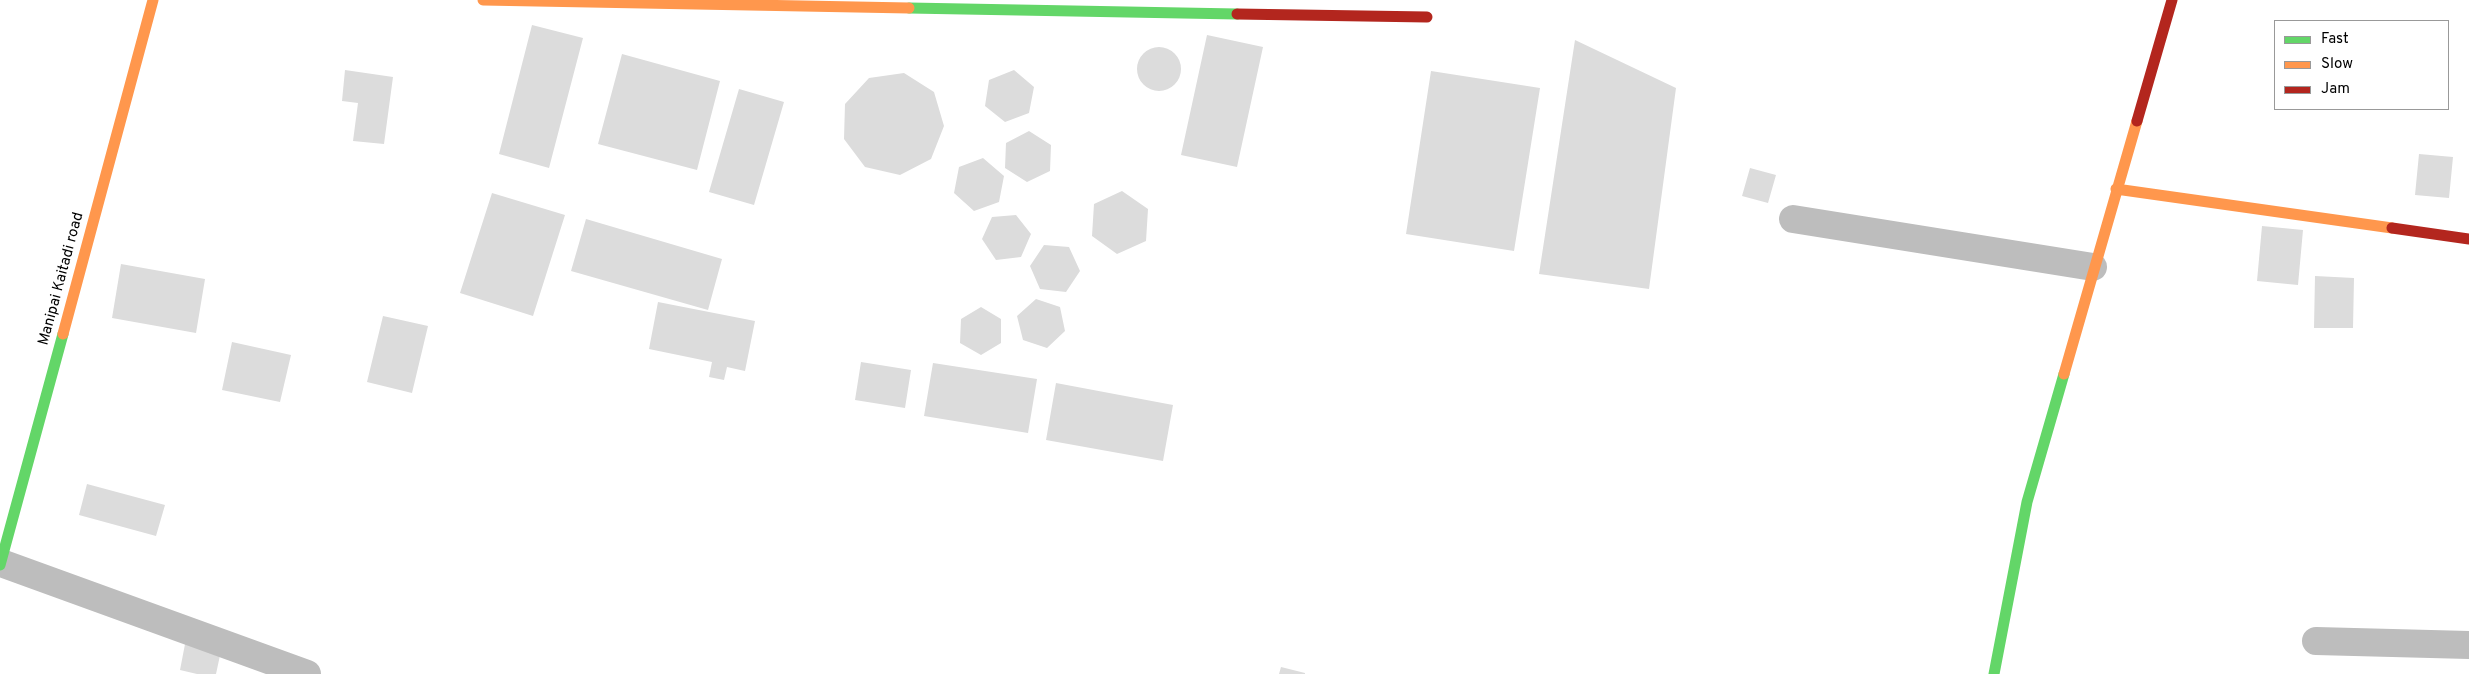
<!DOCTYPE html>
<style>
body{margin:0}
#map{position:relative;width:2469px;height:674px;overflow:hidden;background:#fff;font-family:Overpass,sans-serif}
canvas{display:block}
.legend{position:absolute;left:2274px;top:20px;width:175px;height:90px;box-sizing:border-box;background:#fff;border:1px solid #999;margin:0;padding:6px 9px;list-style:none;font-size:15px;color:#000}
.legend li{display:flex;align-items:center;gap:10px;height:25px}
.legend b{width:25px;border:1px solid #999}
</style>
<div id="map">
<canvas width="2469" height="674"></canvas>
<ul class="legend">
<li><b style="height:6px;background:#63d668"></b>Fast</li>
<li><b style="height:6px;background:#ff974d"></b>Slow</li>
<li><b style="height:6px;background:#b3261e"></b>Jam</li>
</ul>
</div>
<script>
const g = document.querySelector('canvas').getContext('2d');
g.lineJoin = 'round';
function fillPath(path, color) { g.fillStyle = color; g.fill(path, 'evenodd'); }
function strokePath(path, color, width, dash) { g.strokeStyle = color; g.lineWidth = width; g.lineCap = dash ? 'butt' : 'round'; g.setLineDash(dash || []); g.stroke(path); }
function drawText(font, color, halo, rows, align = 'center') {
  g.font = font + ' Overpass,sans-serif'; g.lineWidth = 4; g.setLineDash([]); g.textBaseline = 'middle'; g.strokeStyle = halo; g.fillStyle = color; for (const [text, x, y, turn = 0] of rows) {
    g.save(); g.translate(x, y); g.rotate((+turn || 0) * Math.PI / 180); g.textAlign = isNaN(turn) ? turn : align; if (halo) g.strokeText(text, 0, 0); g.fillText(text, 0, 0); g.restore();
  }
}
fillPath(new Path2D(`
 M532,25L583,38L549,168L499,154Z
 M1207,35L1263,47L1237,167L1181,155Z
 M1575,40L1676,88L1649,289L1539,274Z
 M1137 69a22 22 0 1 1 44 0a22 22 0 1 1-44 0Z
 M622,54L720,81L697,170L598,144Z
 M345,70L393,77L384,144L353,141L358,103L342,101Z
 M1014,70L1034,87L1029,113L1005,122L985,106L989,80Z
 M1431,71L1540,88L1514,251L1406,234Z
 M904,73L934,92L944,126L931,159L900,175L865,167L844,139L845,104L869,78Z
 M739,89L784,102L754,205L709,192Z
 M1029,131L1051,145L1050,171L1027,182L1005,168L1006,143Z
 M2419,154L2453,157L2449,198L2415,195Z
 M983,158L1004,176L999,202L974,211L954,193L959,167Z
 M1750,168L1776,175L1768,203L1742,196Z
 M1122,191L1148,209L1146,241L1117,254L1092,236L1094,204Z
 M492,193L565,215L533,316L460,293Z
 M1016,215L1031,234L1021,257L996,260L982,239L992,217Z
 M586,219L722,259L708,310L571,271Z
 M2262,226L2303,230L2298,285L2257,281Z
 M1044,245L1069,247L1080,271L1066,292L1040,289L1030,266Z
 M121,264L205,279L196,333L112,318Z
 M2315,276L2354,278L2353,328H2314Z
 M1036,299L1060,307L1065,331L1047,348L1023,340L1017,316Z
 M658,302L755,321L745,371L727,367L724,380L709,377L712,362L649,349Z
 M981,307L1001,319V343L981,355L960,343L961,319Z
 M383,316L428,326L412,393L367,382Z
 M232,342L291,355L280,402L222,390Z
 M861,362L911,370L905,408L855,400Z
 M933,363L1037,379L1028,433L924,416Z
 M1056,383L1173,405L1163,461L1046,440Z
 M87,484L165,505L156,536L79,515Z
 M186,639L222,646L216,674H197L180,670Z
 M1281,667L1305,673V674H1279Z`), '#dcdcdc');
strokePath(new Path2D(`
 M1793,219L2093,267
 M1,563L307,674
 M2316,641L2469,645`), '#bdbdbd', 28);
strokePath(new Path2D(`
 M909,8L1237,14
 M0,565L63,334
 M1994,674L2027,502L2064,374`), '#63d668', 11);
strokePath(new Path2D(`
 M483,0L909,8
 M2116,189L2392,228
 M63,334L153,0
 M2064,374L2137,121`), '#ff974d', 11);
strokePath(new Path2D(`
 M1237,14L1427,17
 M2137,121L2172,0
 M2392,228L2469,239`), '#b3261e', 11);
drawText('15px', '#000', '#fff', [
 ["Manipai Kaitadi road",62,279,-75]
]);
</script>
